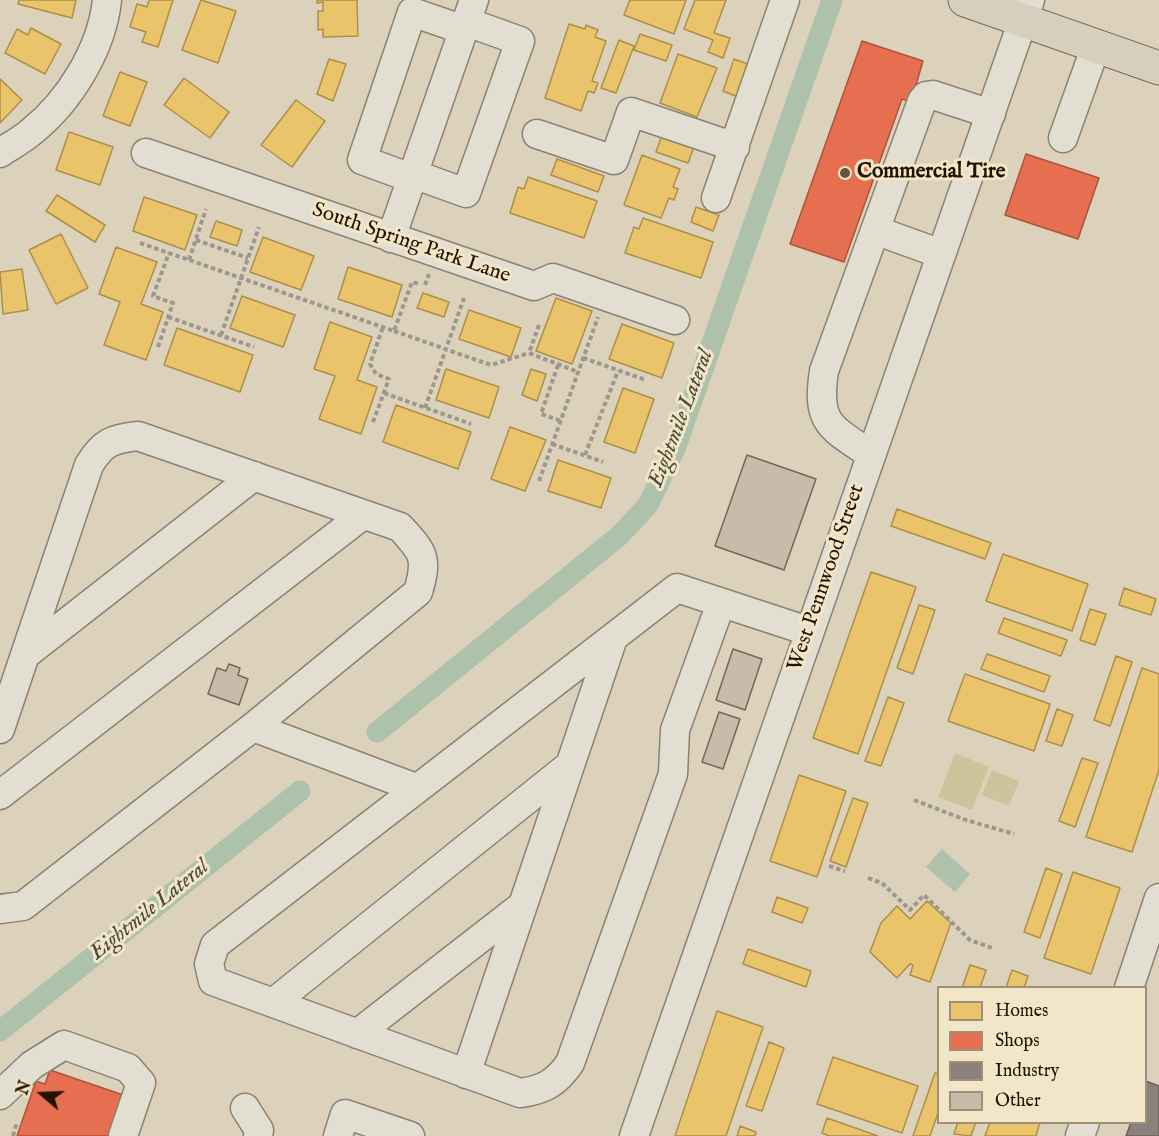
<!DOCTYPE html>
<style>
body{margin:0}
#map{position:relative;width:1159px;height:1136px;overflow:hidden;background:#dcd1ba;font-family:"IM FELL English",serif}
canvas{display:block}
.legend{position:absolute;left:937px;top:986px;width:210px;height:138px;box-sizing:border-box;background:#f2e5c8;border:2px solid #9f9178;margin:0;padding:8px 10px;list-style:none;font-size:18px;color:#221300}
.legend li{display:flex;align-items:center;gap:12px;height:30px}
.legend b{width:30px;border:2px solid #9f9178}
.north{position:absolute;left:12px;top:1064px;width:60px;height:60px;-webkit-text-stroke:4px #f2e5c8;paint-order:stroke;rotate:289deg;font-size:16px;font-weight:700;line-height:24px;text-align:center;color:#221300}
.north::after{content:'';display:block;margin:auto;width:21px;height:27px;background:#221300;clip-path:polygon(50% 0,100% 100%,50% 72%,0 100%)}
</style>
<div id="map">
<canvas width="1159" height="1136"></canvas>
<ul class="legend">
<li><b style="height:16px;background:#e9c46a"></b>Homes</li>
<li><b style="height:16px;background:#e76f51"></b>Shops</li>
<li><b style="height:16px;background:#8a817c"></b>Industry</li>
<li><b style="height:16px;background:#cabaaa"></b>Other</li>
</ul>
<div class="north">N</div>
</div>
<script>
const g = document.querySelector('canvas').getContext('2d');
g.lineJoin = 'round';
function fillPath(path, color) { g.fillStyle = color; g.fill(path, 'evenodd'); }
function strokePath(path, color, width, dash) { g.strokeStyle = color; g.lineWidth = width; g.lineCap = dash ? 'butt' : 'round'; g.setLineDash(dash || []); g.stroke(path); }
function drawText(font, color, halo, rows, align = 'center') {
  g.font = font + ' "IM FELL English",serif'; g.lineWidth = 6; g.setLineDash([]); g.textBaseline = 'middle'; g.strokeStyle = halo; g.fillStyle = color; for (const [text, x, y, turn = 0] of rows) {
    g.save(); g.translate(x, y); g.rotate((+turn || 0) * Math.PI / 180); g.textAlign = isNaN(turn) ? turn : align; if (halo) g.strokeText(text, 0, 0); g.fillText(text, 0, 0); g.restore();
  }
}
fillPath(new Path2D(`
 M955,753L989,767L972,810L938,797Z
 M992,770L1019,781L1009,806L982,795Z`), '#ccc59c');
fillPath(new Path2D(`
 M942,849L970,874L955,892L926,867Z`), '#adc1ab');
const homes = new Path2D(`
 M19,0H76L72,18L18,4Z
 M149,0H173L158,47L142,42L146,32L130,27L137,4L147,7Z
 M201,0L236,11L218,63L182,50Z
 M317,0H357L358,36L323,37V29L318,30V11H323V2L317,3Z
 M630,0H686L674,34L624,15Z
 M695,0H726L714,33L730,38L723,58L708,52L713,40L684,29Z
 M569,24L585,29L586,25L598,30L595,37L606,41L592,81L598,83L594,93L588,91L581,111L545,98Z
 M31,28L61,44L45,74L5,53L17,29L28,35Z
 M640,34L672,45L666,61L634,50Z
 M619,40L634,46L616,93L601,88Z
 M678,54L717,68L697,117L660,103Z
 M329,59L346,64L333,101L317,94Z
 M734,59L750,65L738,97L723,91Z
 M120,72L147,82L130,126L103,116Z
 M184,78L229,112L210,138L164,105Z
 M0,79L22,100L0,123Z
 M296,100L325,121L292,167L261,145Z
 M69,132L113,147L100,185L56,170Z
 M662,135L694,147L688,163L656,152Z
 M642,155L680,169L673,187L678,189L674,200L669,198L661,218L624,205Z
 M557,159L604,176L598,192L551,175Z
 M528,177L597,201L584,238L510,213L518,187L524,189Z
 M57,195L105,225L95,242L46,211Z
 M144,197L197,215L185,250L133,231Z
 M696,207L719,215L713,231L691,222Z
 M643,218L713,242L701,278L625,253L634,227L639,229Z
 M216,221L242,230L237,246L210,237Z
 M61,234L88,288L56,304L29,250Z
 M263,237L314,256L301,290L250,272Z
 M116,247L157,262L141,304L163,312L146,360L104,345L120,302L99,294Z
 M348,267L402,285L392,317L338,299Z
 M22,269L28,310L3,314L0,272Z
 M423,293L449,302L444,317L417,308Z
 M242,296L295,315L283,347L230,328Z
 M556,298L592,311L572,364L536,351Z
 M469,310L521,328L511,357L459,339Z
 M330,322L372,337L357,380L377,387L361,434L319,419L335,376L314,369Z
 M622,324L674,343L662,378L609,359Z
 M177,328L253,355L240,392L164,365Z
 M446,369L499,387L489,418L436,400Z
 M531,369L546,374L537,401L522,395Z
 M623,388L654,399L635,453L604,442Z
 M396,405L471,432L458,469L383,442Z
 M510,427L546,440L525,491L491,479Z
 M558,460L611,478L601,508L548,491Z
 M897,509L991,543L985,559L891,526Z
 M1003,554L1088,584L1072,631L986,601Z
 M871,572L916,587L858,754L813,738Z
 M1124,588L1156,599L1151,615L1119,605Z
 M919,605L935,610L913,674L897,668Z
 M1090,609L1106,614L1095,645L1080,640Z
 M1004,618L1067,640L1061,656L998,633Z
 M987,654L1050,676L1044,692L981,669Z
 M1116,656L1132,662L1110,726L1094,720Z
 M1142,668L1159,674V770L1132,852L1086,837Z
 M965,674L1050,704L1034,751L948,721Z
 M888,697L904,703L881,766L865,761Z
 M1057,709L1073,715L1062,746L1046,741Z
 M1082,758L1098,763L1075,827L1059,821Z
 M799,775L846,791L817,877L770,861Z
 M853,798L868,803L846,867L830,861Z
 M1046,868L1062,874L1040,938L1024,932Z
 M1073,872L1120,888L1091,974L1044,958Z
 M777,897L808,908L802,923L772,912Z
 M927,901L951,923L930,982L910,975L913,965L910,964L897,978L870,952L881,923L897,906L910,919Z
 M748,949L811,971L806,987L743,964Z
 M970,965L986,970L980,988H962Z
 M1012,970L1028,976L1024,988H1006Z
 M717,1011L763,1027L726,1136H675Z
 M769,1042L784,1048L762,1111L746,1106Z
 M833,1057L918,1086L902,1133L817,1104Z
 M935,1073L938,1074V1113L930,1136H913Z
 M827,1118L878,1136H829L822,1133Z
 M958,1122H976L971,1136L954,1134Z
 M990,1122H1040L1036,1136H985Z
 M740,1126L756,1132L755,1136H737Z`);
fillPath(homes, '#e9c46a');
strokePath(homes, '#ad8f4a', 1.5);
const shops = new Path2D(`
 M862,41L923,61L911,102L902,99L844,262L790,244Z
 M1026,154L1099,178L1078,239L1005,215Z
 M50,1070L129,1097L115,1136H17L36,1081L45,1084Z`);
fillPath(shops, '#e76f51');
strokePath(shops, '#ac5339', 1.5);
const industry = new Path2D(`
 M1146,1081L1159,1086V1136H1126L1131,1122H1146Z`);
fillPath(industry, '#8a817c');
strokePath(industry, '#6b6057', 1.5);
strokePath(new Path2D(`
 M377,732L619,536L648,505L675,449L832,0
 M0,1031L300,791`), '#adc1ab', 21);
const building = new Path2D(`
 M747,455L816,479L784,570L715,546Z
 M733,649L762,659L745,710L716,700Z
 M229,664L240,668L238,675L248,679L239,705L208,694L217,668L226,671Z
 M719,712L740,719L723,769L702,762Z`);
fillPath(building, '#cabaaa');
strokePath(building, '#70685a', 1.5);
const minor = new Path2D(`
 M537,134L614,160L631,112L735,147
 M1063,138L1096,46
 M0,153C10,146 22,140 31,132C69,102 102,49 107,0
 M146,153L534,286L553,278L675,320
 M413,174L466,193L520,41L467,22
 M411,178L362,160L412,12L464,30
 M716,198L785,0
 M875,230L941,254
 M391,238L474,0
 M870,454C830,427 816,423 824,371L922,101L926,96L933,95L991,114
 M721,603L675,730L673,774L570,1063C556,1083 544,1090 520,1093L213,981L209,964L215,945L677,588L808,631
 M25,655L254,476
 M253,727L416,788
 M0,729L89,465C103,442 112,439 138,436L400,527C424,553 428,558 418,592L253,727L23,906L0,909
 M0,795L363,515
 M1129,988L1159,898
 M273,1003L570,765
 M357,1034L523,905
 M466,1074L613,638
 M0,1095L32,1065L64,1045L128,1068L141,1083L123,1136
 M245,1108L259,1130L258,1136
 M338,1136L345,1114L410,1136
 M634,1136L1030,0
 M1080,1136L1085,1122`);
const major = new Path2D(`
 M965,0L1159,68`);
strokePath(minor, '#8a8272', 31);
strokePath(major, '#70685a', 35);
strokePath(new Path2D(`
 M196,240L248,258
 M140,243L394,331L412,282L420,284
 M189,260L206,209
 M425,285L429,274
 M168,317L254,347
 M539,325L529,353L578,372
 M394,331L491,365L529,353
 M221,335L259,227
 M158,347L173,303L153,296L169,253
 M583,358L646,380
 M558,365L541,414L561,421
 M384,393L471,424
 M425,408L464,298
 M373,422L389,379L376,374L370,364L383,327
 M552,444L603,462
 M585,455L618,371
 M539,481L598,317
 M914,800L966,820L1014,834
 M829,866L845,871
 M868,878L882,883L910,910L924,895L970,940L992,948
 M13,1136L17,1122`), '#9d978d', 4, [4.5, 3]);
strokePath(minor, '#e3ded2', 28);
strokePath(major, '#d7cebd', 33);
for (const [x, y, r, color] of [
 [845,173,6,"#635641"]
]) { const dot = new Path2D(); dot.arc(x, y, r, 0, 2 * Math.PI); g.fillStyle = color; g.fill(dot); strokePath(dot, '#f2e5c8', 2); }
drawText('bold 21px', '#221300', '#f2e5c8', [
 ["Commercial Tire",857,173]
], 'left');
drawText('21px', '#221300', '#f2e5c8', [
 ["South Spring Park Lane",411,244,19],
 ["West Pennwood Street",827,578,-71]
]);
drawText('italic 22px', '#4c4d39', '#f2e5c8', [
 ["Eightmile Lateral",682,419,-69],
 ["Eightmile Lateral",150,911,-39]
]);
</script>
